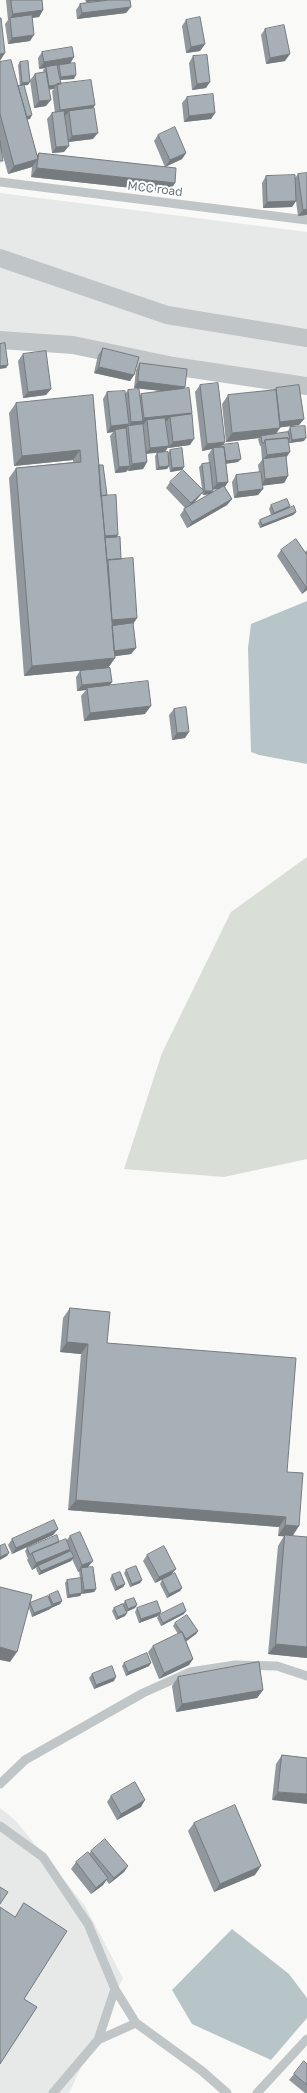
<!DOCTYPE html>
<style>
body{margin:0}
canvas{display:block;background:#f9f9f7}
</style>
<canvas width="307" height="2093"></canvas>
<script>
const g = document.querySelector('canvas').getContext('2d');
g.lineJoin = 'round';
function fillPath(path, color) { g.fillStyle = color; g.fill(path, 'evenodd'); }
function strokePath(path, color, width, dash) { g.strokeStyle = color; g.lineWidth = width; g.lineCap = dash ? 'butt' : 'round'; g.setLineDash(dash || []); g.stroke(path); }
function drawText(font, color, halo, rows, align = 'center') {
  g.font = font + ' "Golos Text",sans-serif'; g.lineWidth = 4; g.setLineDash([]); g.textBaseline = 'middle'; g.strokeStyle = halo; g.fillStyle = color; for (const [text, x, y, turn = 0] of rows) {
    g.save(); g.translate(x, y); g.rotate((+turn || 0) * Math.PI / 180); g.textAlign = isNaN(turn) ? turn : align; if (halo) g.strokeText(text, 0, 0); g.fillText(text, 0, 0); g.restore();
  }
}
fillPath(new Path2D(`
 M0,193L307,232V383L0,338Z
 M0,1808L16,1821L85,1906L123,1978L69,2093H0Z`), '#e7e8e8');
fillPath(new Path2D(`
 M307,857V1159L224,1177L124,1169L162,1053L231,912Z`), '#d9ded6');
fillPath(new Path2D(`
 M307,601V764L259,755L251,752L248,648L251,624Z
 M232,1929L289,1974L307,1998V2018L271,2060L192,2024L172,1990Z`), '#b8c5c8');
strokePath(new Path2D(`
 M0,182L307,220
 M0,1784L25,1760L143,1693L190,1672L235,1665L277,1666L307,1676
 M0,1826L43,1857L88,1924L115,1989L136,2023L202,2071L227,2093
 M115,1989L98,2040L136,2023
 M53,2093L98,2040
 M257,2093L307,2039`), '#c0c5c8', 9);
strokePath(new Path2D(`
 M0,258L167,315L307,338
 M0,340L73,345L173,366L307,386`), '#c0c5c8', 18);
fillPath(new Path2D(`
 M6,0H42L43,10L39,17L32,18L30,41L8,44L5,24L8,20Z
 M85,0H130L126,13L77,19L76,10L80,4L105,0L86,2Z
 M186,20L205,44L200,51L186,53L182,26Z
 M265,29L285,61L266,64L261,35Z
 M42,52L74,57L70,63L74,79L60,80L61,84L95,105L93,108V139L68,142L64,152L52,153L47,119L52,113H55L52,91L54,89H49L46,106L34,108L30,80L35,74L44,72L43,70L45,68L39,69L38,58Z
 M193,56L206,88L192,90L189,63Z
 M0,62L18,86H20L18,65L20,62L28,85H24L30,119H27L37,155L39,153L175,183L169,192L31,177L32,167L8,174L1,149L0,165Z
 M187,97L215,113L211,119L184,122L182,103Z
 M158,135L186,153L182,159L165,167L154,141Z
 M298,174L307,215L298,216L296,201L292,207L263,208L262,183L266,176L295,178Z
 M103,348L134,375L130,381L94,373L98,355Z
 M23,354L51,389L46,395L23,398L18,361Z
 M140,363L185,387L183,389L191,415L190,445L168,448V447L146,454L147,462L143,469L128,471L127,470L126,472L115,473L110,436L113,432L107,433L103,399L107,392L125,394L128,390L140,396L141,394L163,391L134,388L136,370Z
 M200,385L225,442L223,445L238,462L226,464L228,482L225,487L232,499L227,505L187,528L180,515L185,508L166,488L170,482L202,489L199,467L202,464L209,463L208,455L212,449L202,451L195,392ZM213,489H219L212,493ZM202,493L203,495L210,494L192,504L199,497Z
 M276,388L304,419L299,425L280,427L276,434L288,432V431L290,427L304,441L289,443V440V441L286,458L288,476L284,483L262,485L263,489L258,495L234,498L232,482L236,475L259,472L258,465L262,460L261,447V446H260L258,439L259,438L226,442L222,404L228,395L274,390Z
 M93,395L99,465L117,537L121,559L137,618L133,624L136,648L131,654L115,656V658L108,668L24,676L9,478L16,468L73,462V460L14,466L9,413L16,403Z
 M170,450L184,467L182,470L170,472L169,466L167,469L156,470L155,456L157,453H168Z
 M271,505L289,508L296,512L293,515L260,528L258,523L260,520L271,515L269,509Z
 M281,550L305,552L307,550V590L302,594L277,556Z
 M80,671L112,682L109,685L145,714L84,721L81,696L86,690L77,691L76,677Z
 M174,709L185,738L172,740L169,715Z
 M70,1308L107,1343L287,1472L292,1536L307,1658L268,1654L278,1546L284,1536H278L279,1527L68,1510L81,1354L60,1352L63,1318Z
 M58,1529L53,1535L12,1554L8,1545L12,1539Z
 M70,1536L88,1567L96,1589L94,1592L82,1593L80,1596L67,1598L65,1583L67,1580L80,1578L79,1572L80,1571L78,1572L72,1559L71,1561L39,1575L36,1569L37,1567L32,1570L27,1560L28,1558V1559L25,1551L27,1548L59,1542L66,1541Z
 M147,1555L171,1575L155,1583L143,1561Z
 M126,1570L142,1580L140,1583L130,1587L124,1573Z
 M112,1575L125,1584L123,1587L115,1591L110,1579Z
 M162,1580L182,1588L180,1591L167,1598L160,1584Z
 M49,1595L62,1601L60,1604L51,1608L50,1609L32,1617L29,1608L10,1662L30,1604V1603L48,1597Z
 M125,1601L135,1608L126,1612L125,1616L116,1620L112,1611L114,1608L123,1604Z
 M137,1608L161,1612L158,1616L139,1623L135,1612Z
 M184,1614L161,1626L157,1618L159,1615Z
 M175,1623L198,1631L196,1634L186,1641L193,1659L189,1665L159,1679L148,1652L153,1646L178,1634L173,1626Z
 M124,1663L149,1666L126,1676L122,1666Z
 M92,1674L114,1681L94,1689L89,1678Z
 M178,1677L263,1690L257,1698L176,1712L172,1686Z
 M282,1755L307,1758L272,1800L276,1764Z
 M111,1796L141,1807L117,1820L107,1802Z
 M194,1823L255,1875L214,1892L188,1831Z
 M91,1851L128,1866L124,1872L109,1884L106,1880L103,1885L91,1894L71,1869L76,1862L89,1854Z
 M307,2064V2093H305L289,2080L294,2074Z`), '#90979d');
fillPath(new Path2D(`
 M87,0H111L86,2Z
 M131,7L126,13L77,19L82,13Z
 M43,10L39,17L10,20V18L13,14Z
 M34,35L30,41L8,44L12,38Z
 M205,44L200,51L186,53L191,47Z
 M5,53L0,61V54Z
 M290,54L285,61L266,64L270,58Z
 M74,57L70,64L46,68V67L45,68L39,69L44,62Z
 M76,75L74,79L58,80L61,77Z
 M30,82L28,85L20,86L22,83Z
 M210,82L206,88L192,90L197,84Z
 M56,85L54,89L47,90L49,86Z
 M51,100L46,106L34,108L39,101Z
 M95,105L90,112L69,111L66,115L56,116L60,110Z
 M215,113L211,119L184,122L189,116Z
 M32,115L30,119L21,121L23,118Z
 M98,133L93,139L68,142L72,136Z
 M69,146L64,152L52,153L56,147Z
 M186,153L182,159L165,167L170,160Z
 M38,159L32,167L8,174L14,166Z
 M37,168L175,183L169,192L31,177Z
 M296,201L292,207L263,208L267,202Z
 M307,209V215L298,216L303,210Z
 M8,365L6,368L0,369V366Z
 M99,367L134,375L130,381L94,373Z
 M138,381L185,387L180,393L134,388Z
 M51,389L46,395L23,398L28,392Z
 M192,413L188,419L170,417L167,421L147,424V420L144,424L128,428L131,422L142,421L144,418Z
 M304,419L299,425L276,428L280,422Z
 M129,424L124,431L115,430L113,432L107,433L111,426Z
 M280,428L274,436H261L259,438L226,442L232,433Z
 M306,438L304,441L289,443L292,440Z
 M194,439L190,445L168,448L173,442Z
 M225,442L221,447V445L219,449L213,448L212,449L202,451L207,444Z
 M169,446L165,452L145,454L150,448Z
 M80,450L73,460L14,466L22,456Z
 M290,452L286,458L262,461L267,455Z
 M241,459L238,462L221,464L223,461Z
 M147,462L143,469L128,471L132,464Z
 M130,466L126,472L115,473L119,467Z
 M169,466L167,469L156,470L159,467Z
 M184,467L182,470L170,472L172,468Z
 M288,476L284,483L261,486L265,479Z
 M228,482L224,488L212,490L217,483Z
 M263,489L258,495L234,498L238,492Z
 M204,491L199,497L187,510L191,503Z
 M205,491H213L211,494L203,495Z
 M232,499L227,505L187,528L192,522Z
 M290,506L288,510L272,516L274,513Z
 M296,512L293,515L260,528L262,525Z
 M118,535L114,541L105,542L103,536Z
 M306,587H307V590L302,594Z
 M137,618L131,627L110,628L112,620Z
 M136,648L131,654L110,657L114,651Z
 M115,658L108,668L24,676L32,666Z
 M112,682L108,688H87L86,690L77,691L82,685Z
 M151,706L145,714L84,721L90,713Z
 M189,732L185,738L172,740L177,733Z
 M67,1342L88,1344L81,1354L60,1352Z
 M76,1500L286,1517L279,1527L68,1510Z
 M285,1525L299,1526L292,1537L278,1536Z
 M58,1529L53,1535L12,1554L16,1548Z
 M70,1549L65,1555L38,1566L37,1567L32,1570L36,1563Z
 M9,1553L7,1556L0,1560V1557Z
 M74,1557L71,1561L39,1575L41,1571Z
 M93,1561L88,1567L81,1568L80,1571L78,1572L82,1565Z
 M176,1569L171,1575L155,1583L159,1577Z
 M142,1580L140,1583L130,1587L132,1584Z
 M125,1584L123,1587L115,1591L117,1587Z
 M182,1588L180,1591L167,1598L169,1594Z
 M96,1589L94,1592L82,1594L84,1590Z
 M82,1593L80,1596L67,1598L69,1595Z
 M62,1601L60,1604L51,1608L53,1604Z
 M137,1605L135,1608L126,1612L128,1609Z
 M52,1606L50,1609L32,1617L34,1613Z
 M186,1611L184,1614L161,1626L163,1623Z
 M161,1612L158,1616L139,1623L141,1619Z
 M127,1613L125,1616L116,1620L118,1617Z
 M198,1631L196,1634L184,1643L186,1639Z
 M276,1644L307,1647V1658L268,1654Z
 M0,1647L17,1652L10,1662L0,1660Z
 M193,1659L189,1665L159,1679L164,1673Z
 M151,1663L149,1666L126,1676L128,1672Z
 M116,1677L114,1681L94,1689L96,1685Z
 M263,1690L257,1698L176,1712L182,1704Z
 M278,1792L307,1794V1804L272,1800Z
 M145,1800L141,1807L117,1820L121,1814Z
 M128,1866L124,1872L109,1884L114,1878Z
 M261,1866L255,1875L214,1892L220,1884Z
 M108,1878L103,1885L91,1894L96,1888Z`), '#757b7f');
const building = new Path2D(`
 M11,0H42L43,10L13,14Z
 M109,0H130L131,7L82,13L80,4Z
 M32,15L34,35L12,38L10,18Z
 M200,17L205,44L191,47L186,20Z
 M0,18H1L5,53L0,54Z
 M284,25L290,54L270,58L265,29Z
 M72,47L74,57L44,62L42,52Z
 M207,55L210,82L197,84L193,56Z
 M11,60L38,159L14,166L0,114V62Z
 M28,61L30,82L22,83L20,62Z
 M75,63L76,75L61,77L59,65Z
 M57,65L61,84L49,86L46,67Z
 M46,72L51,100L39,101L35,74Z
 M91,80L95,105L60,110L57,84Z
 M24,85L32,115L27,117L18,86Z
 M213,94L215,113L189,116L187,97Z
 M94,108L98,133L72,136L69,111Z
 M64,111L69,146L56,147L52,113Z
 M175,127L186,153L170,160L158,135Z
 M0,141L3,161H0Z
 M39,153L176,168L175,183L37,168Z
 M307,173V209L303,210L298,174Z
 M295,175L296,201L267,202L266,176Z
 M5,343L8,365L0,366V344Z
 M103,348L139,357L134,375L99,367Z
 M46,351L51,389L28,392L23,354Z
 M140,363L187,369L185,387L138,381Z
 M218,383L225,442L207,444L200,385Z
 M299,385L304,419L280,422L276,388Z
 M189,388L192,413L144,418L141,394Z
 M139,389L143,421L131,422L128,390Z
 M276,390L280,428L232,433L228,395Z
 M125,391L129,424L111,426L107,392Z
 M93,395L115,658L32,666L16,468L81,462L80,450L22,456L16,403Z
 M192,414L194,439L173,442L170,417Z
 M165,418L169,446L150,448L147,420Z
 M143,424L147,462L132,464L128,426Z
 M305,426L306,438L292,440L290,427Z
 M126,428L130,466L119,467L115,430Z
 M288,432L290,439H288V438L265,440L264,443H262L261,436Z
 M288,438L290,452L267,455L265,440Z
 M238,443L241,459L226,461L224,447H221V445Z
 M224,447L228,482L217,483L213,448Z
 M182,448L184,467L172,468L170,450Z
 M168,452L169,466L159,467L157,453Z
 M286,456L288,476L265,479L263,459Z
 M210,463L213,491H205L202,464Z
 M99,465H103L107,495L101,496Z
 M183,470L204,491L191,503L170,482Z
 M261,472L263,489L238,492L236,475Z
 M224,486L232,499L192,522L184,509Z
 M116,495L118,535L105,536L101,496Z
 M287,499L290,506L274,513L271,505Z
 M294,506L296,512L262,525L260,520Z
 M120,537L121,559L108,560L107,561L105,538Z
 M296,539L307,555V587H306L281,550Z
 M133,558L137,618L112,620L108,560Z
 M133,623L136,648L114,651L112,626Z
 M110,668L112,682L82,685L80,671Z
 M148,681L151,706L90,713L87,688Z
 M186,707L189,732L177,733L174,709Z
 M70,1308L110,1312L107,1343L296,1358L287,1472L303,1473L299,1526L285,1525L286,1517L76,1500L88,1344L67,1342Z
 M54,1520L58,1529L16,1548L12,1539Z
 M80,1532L93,1561L82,1565L70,1536Z
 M57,1535L59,1542L32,1553L30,1555L27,1548Z
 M285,1535L307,1537V1647L276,1644Z
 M66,1539L70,1549L36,1563L32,1553Z
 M5,1544L9,1553L0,1557V1546Z
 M164,1546L176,1569L159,1577L147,1555Z
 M71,1551L74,1557L41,1571L38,1566Z
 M136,1566L142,1580L132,1584L126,1570Z
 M93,1567L96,1589L84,1590L81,1568Z
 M120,1572L125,1584L117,1587L112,1575Z
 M175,1573L182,1588L169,1594L162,1580Z
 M81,1578L82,1593L69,1595L67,1580Z
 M0,1587L32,1595L17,1652L0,1647Z
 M58,1591L62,1601L53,1604L49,1595Z
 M48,1596L52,1606L34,1613L30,1603Z
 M134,1598L137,1605L128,1609L125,1601Z
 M157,1601L161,1612L141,1619L137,1608Z
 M183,1603L186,1611L163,1623L159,1615Z
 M123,1604L127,1613L118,1617L114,1608Z
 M187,1615L198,1631L186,1639L182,1632H181L175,1623Z
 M182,1632L193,1659L164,1673L153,1646Z
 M147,1653L151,1663L128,1672L124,1663Z
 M259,1662L263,1690L182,1704L178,1677Z
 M112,1666L116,1677L96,1685L92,1674Z
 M282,1755L307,1758V1794L278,1792Z
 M135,1782L145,1800L121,1814L111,1796Z
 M235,1805L261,1866L220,1884L194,1823Z
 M105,1839L128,1866L114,1878L91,1851Z
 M88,1852L108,1878L96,1888L76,1862Z
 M0,1887L8,1892L0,1904Z
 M24,1903L67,1931L24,1999L37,2007L0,2064V1907L15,1917Z
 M304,2061L307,2064V2085L294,2074Z`);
fillPath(building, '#a7b0b6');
strokePath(building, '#757b7f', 1);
drawText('12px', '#657680', '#fff', [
 ["MCC road",155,189,7]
]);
</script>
